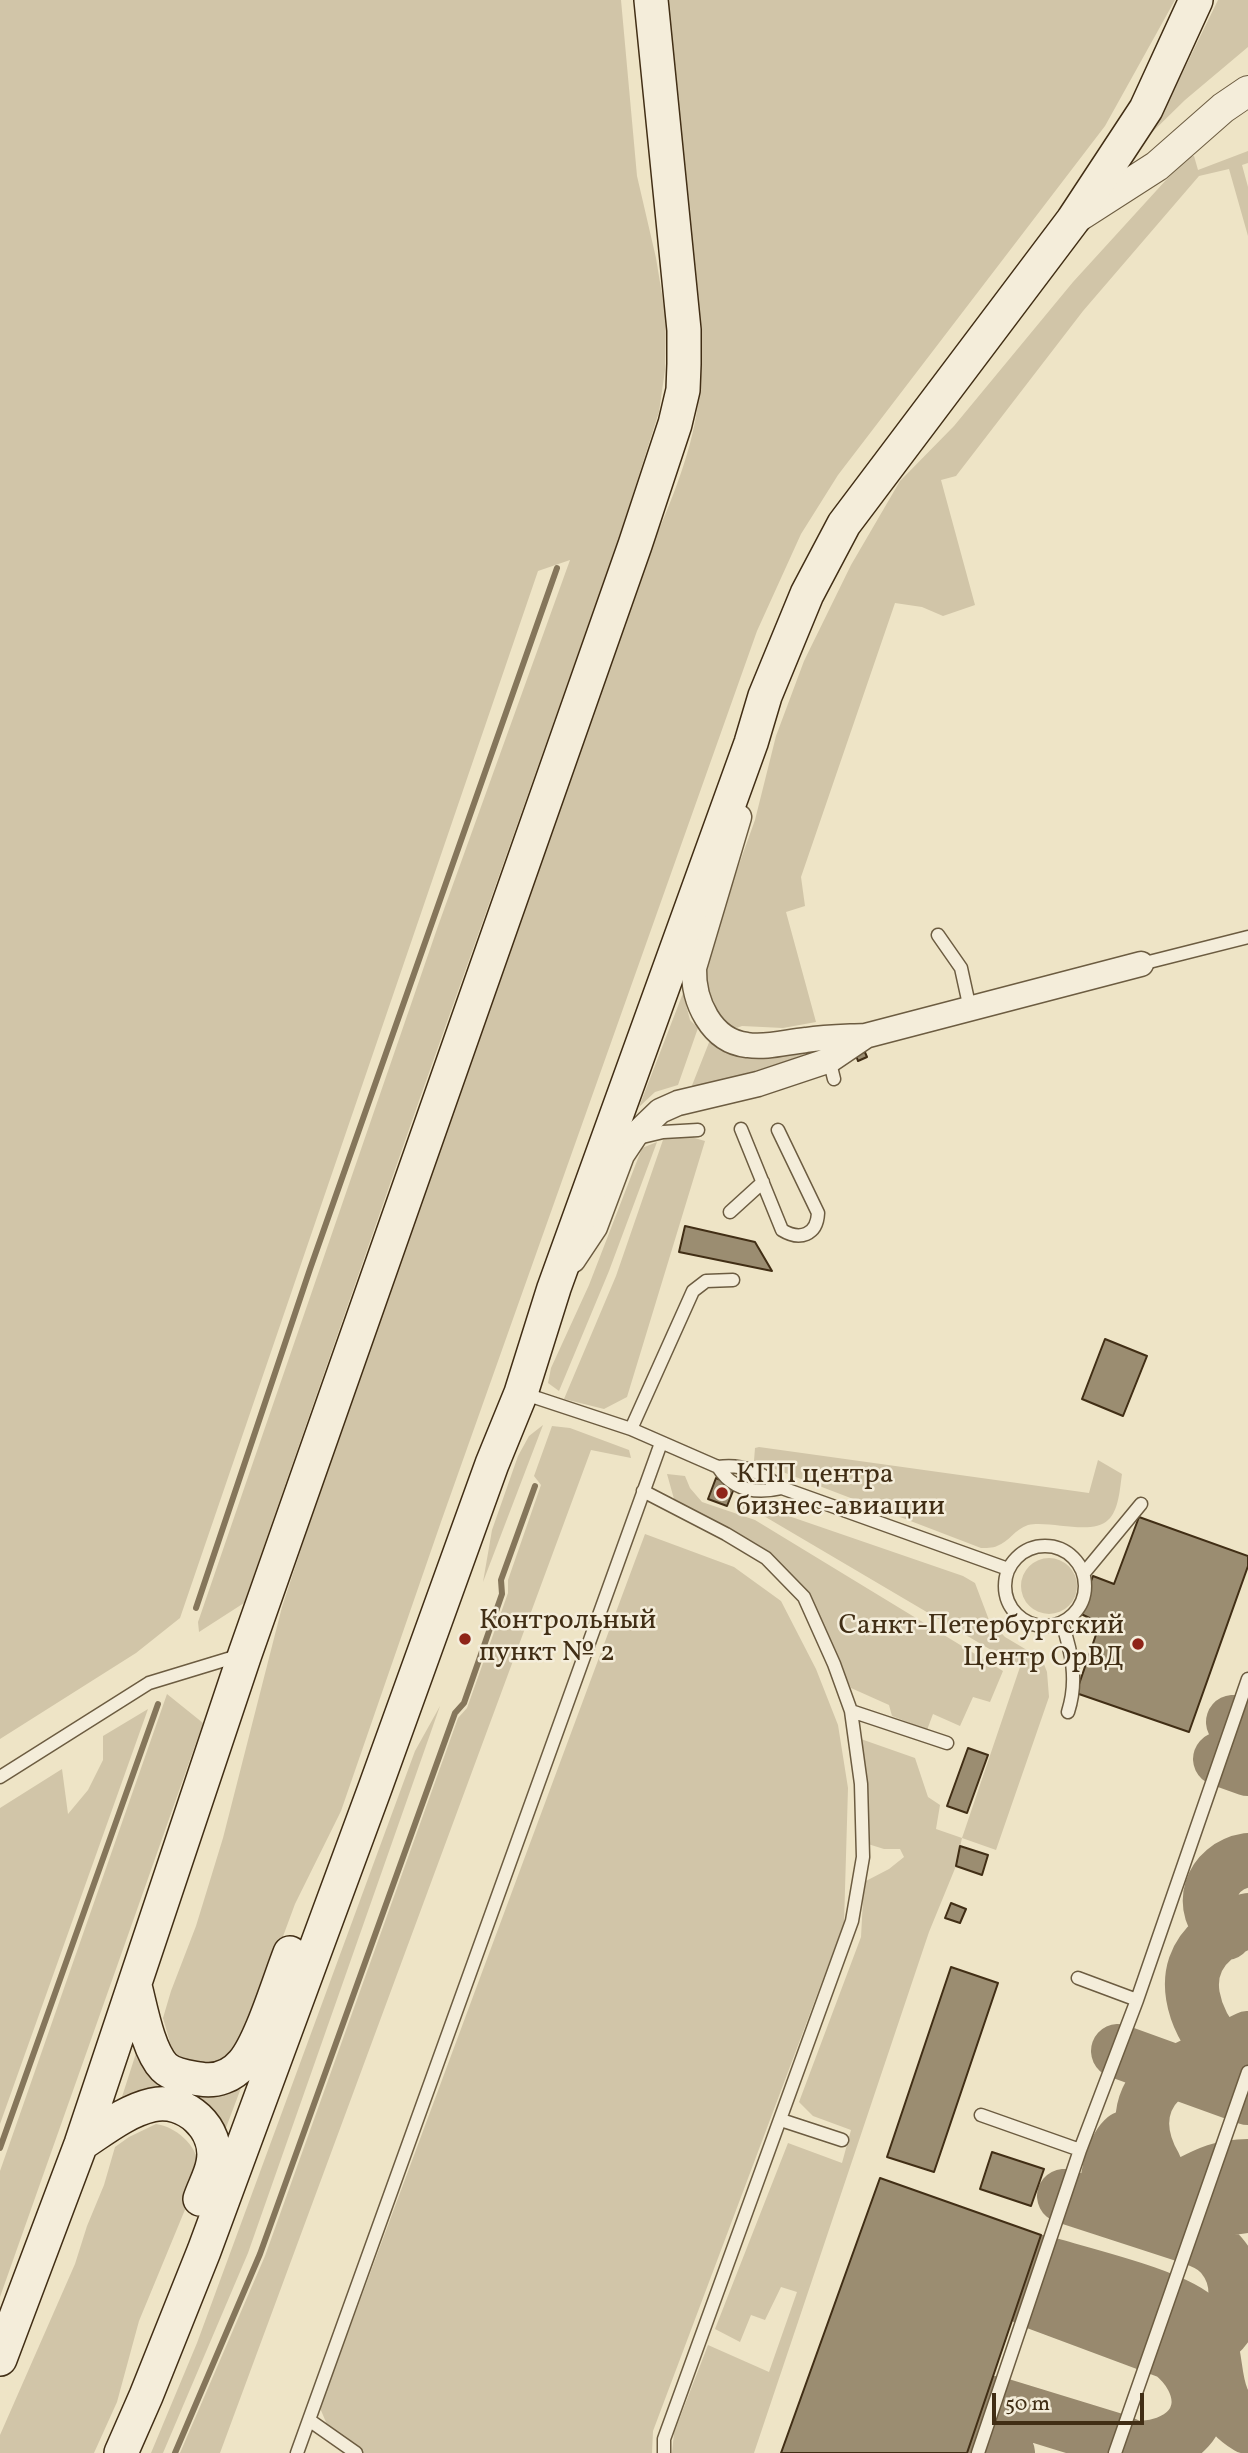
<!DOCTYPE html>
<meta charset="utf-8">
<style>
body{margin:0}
#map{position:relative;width:1248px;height:2453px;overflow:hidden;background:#eee4c6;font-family:Vollkorn,serif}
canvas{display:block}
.scale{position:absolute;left:992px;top:2393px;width:152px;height:32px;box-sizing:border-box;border:4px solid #412e15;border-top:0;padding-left:9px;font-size:21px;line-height:24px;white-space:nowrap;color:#412e15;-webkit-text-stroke:5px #f4edda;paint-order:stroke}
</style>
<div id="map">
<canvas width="1248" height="2453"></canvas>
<div class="scale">50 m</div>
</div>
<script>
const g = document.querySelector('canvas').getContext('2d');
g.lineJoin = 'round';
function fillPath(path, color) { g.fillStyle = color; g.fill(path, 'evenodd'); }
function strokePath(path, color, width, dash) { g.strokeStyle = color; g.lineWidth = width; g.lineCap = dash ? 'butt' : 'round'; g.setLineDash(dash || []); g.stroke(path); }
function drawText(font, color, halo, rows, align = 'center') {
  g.font = font + ' Vollkorn,serif'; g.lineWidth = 5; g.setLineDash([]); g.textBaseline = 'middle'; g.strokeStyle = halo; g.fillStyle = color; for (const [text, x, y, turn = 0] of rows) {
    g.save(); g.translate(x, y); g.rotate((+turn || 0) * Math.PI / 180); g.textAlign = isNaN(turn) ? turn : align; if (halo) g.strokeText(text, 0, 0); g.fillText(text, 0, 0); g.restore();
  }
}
fillPath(new Path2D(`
 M0,0H621L637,176L656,258L666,319L665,370L659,412L618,541L420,1098L244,1603L199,1632L198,1622L438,926L570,560L538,571L180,1618L136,1653L0,1739Z
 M668,0H1175L1105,126L838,475L801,534L757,631L442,1519L341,1811L295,1904L245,2039L221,2062L207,2065L191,2064L179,2057L171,2046L163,2018L171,1991L196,1926L223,1838L282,1607L328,1467L645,562C666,514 692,455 698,403C700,381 698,359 698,337Z
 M1218,0H1248V47L1185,100L1137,147L1173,92Z
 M1248,151V163L1242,165L1248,187V236L1229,169L1199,176L1083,311L956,476L941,480L975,605L943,616L922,607L895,603L801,877L805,906L786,912L816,1022L783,1028L742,1026L734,1029L716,1017L705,994V959L755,820L776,736L804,661L851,565L900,481L954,426L1073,282L1187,157L1194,156L1198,170Z
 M683,993L690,1020L698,1028L678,1085L655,1092L639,1107Z
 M710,1040L810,1049L815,1055L691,1088Z
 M684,1135L705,1141L627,1397L604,1409L564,1399L616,1276L664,1137Z
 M657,1142L609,1271L559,1391L548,1383L551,1368L589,1285L642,1148Z
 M543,1425L483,1582L492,1530L518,1456L529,1436Z
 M552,1426L570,1428L629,1450L631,1458L591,1450L220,2453H180L265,2256L458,1718L467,1708L508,1593V1580L541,1485L534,1476Z
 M759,1447L1089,1493L1098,1460L1122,1474C1120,1487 1119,1511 1108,1520C1092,1536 1050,1520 1028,1525C1015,1529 1009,1542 997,1546C993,1548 985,1548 981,1548L754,1461L755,1448Z
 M667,1474L685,1476L690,1488L702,1502L755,1520L1003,1671L990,1702L973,1697L960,1726L933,1714L927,1730L892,1716L889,1705L851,1688L803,1588L750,1544L674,1499Z
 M748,1502L963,1576L975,1583L989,1620L1005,1637L1042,1659L1047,1672L1049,1697L996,1850L962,1838L956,1866L929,1932L754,2453H672L674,2433L708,2345L769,2372L797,2292L781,2287L765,2320L751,2315L740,2342L715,2329L788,2143L842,2163L851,2130L813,2116L799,2102L861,1937L864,1882L889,1869L904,1857L900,1849H884L868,1844L858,1738L915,1758L928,1797L940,1805L936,1829L962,1838L1020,1667L752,1509H741Z
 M645,1534L734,1567L781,1601L816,1669L838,1725L848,1788L844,1923L653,2431L652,2453H363L328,2427L320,2408Z
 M1021 1586a28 28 0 1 1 56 0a28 28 0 1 1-56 0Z
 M167,1694L203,1723L0,2297V2171Z
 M440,1706L248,2253L163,2453H151L197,2343L415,1751Z
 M148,1709L0,2124V1808L62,1769L68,1814L88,1790L103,1760V1736Z
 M138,2047L145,2063L193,2096L214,2097L239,2086L241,2088L221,2141L216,2132L120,2103Z
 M156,2124C176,2127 196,2144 199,2166C199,2171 197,2178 196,2183L139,2321L117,2402L94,2453H0V2435L75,2264L87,2226L104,2185L115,2147L129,2137Z`), '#d1c5a8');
strokePath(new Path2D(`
 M196,1608L310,1269L557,568
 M0,2148L158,1704
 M175,2453L260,2254L455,1713L464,1703L502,1594L501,1580L535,1486`), '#85765b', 6);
strokePath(new Path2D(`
 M1233,1722L1248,1727
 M1220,1759L1248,1769
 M1226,1933C1196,1908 1210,1866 1248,1860
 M1118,2051L1248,2098
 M1222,2052C1194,2021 1175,1971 1214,1939C1223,1931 1237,1926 1248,1920
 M1142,2134C1136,2135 1131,2135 1125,2138C1114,2147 1105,2178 1108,2192C1110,2200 1114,2207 1118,2213C1137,2206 1156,2199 1175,2190C1202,2177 1217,2166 1248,2166
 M1155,2166C1139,2138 1135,2105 1161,2080L1248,2038
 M1152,2184C1182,2195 1217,2215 1248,2205
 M1064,2196L1190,2237C1201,2241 1215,2247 1222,2256C1243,2281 1240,2326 1209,2341C1194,2349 1178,2350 1161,2349
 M1042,2262C1077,2273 1177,2296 1198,2319C1227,2353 1201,2399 1248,2427
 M1029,2300L1171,2353C1208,2382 1211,2430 1160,2445C1143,2450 1128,2446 1111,2453
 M995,2403L1119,2441L1132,2447L1139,2453
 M981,2444L1008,2453`), '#98896e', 54);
const building = new Path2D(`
 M864,1050L867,1057L858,1061L855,1053Z
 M685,1226L755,1242L772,1271L679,1252Z
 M1105,1339L1147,1356L1123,1416L1082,1399Z
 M716,1478L735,1486L727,1506L708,1499Z
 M1139,1517L1248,1556V1566L1189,1732L1076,1693L1100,1623L1079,1613L1093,1576L1114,1584Z
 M968,1748L988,1755L967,1813L947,1806Z
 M960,1846L988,1855L982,1875L956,1866Z
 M951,1903L966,1909L960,1923L945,1918Z
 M951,1967L998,1983L934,2172L887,2157Z
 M992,2152L1044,2169L1031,2206L980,2189Z
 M880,2178L1041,2235L967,2453H781Z`);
fillPath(building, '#9b8d71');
strokePath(building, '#412e15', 2);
const service = new Path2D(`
 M938,935L961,968L970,1009
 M1141,964L1248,937
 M828,1055L834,1079
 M741,1129L782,1230C800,1241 817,1235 818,1213L778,1130
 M638,1138L663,1132L698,1130
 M730,1212L763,1182
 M522,1393L631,1429L718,1467C733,1491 756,1494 782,1488
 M631,1429L693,1291L706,1281L733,1280
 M718,1467C743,1463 762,1473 782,1488L1008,1569
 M643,1491L726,1534L766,1558L804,1597L834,1664L851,1711L861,1784L863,1857L852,1921L664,2439V2453
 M1005 1586a40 40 0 1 1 80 0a40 40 0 1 1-80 0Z
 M1084,1573L1141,1504
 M1062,1623C1072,1653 1078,1681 1068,1712
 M851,1711L947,1743
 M0,1777L149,1683L241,1655
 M1078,1978L1137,2000L1248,1679
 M981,2115L1080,2150L1137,2000
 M781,2120L842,2140
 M309,2420L356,2453
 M297,2453L661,1443
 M978,2453L1080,2150
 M1115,2453L1248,2072`);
const minor = new Path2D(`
 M739,817L694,968C693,1001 711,1041 747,1045C767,1048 786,1042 806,1040C826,1037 845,1037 865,1036L1141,964
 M573,1260L595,1227L622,1155L636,1134L660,1111L678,1103L758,1084L830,1060L864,1037`);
const tertiary = new Path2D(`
 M1073,220L1157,166L1223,108L1248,91`);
const secondary = new Path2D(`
 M135,1986C141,2009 148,2050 164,2067C173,2076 188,2077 200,2079C216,2082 232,2076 243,2063C261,2042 279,1981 290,1953
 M81,2144C104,2129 126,2111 152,2105C185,2097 220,2129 213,2163C211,2175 204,2187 200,2199
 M0,2359L81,2144L245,1654L635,545L675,424L683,390L684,364V330L651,0
 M121,2453L146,2396L204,2251L375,1788L492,1464L521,1393L554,1288L751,743L765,696L807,594L844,524L1073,220L1146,109L1196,0`);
strokePath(service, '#6c5c41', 15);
strokePath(minor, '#6c5c41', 27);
strokePath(tertiary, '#6c5c41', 32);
strokePath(secondary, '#412e15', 36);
strokePath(service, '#f4edda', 12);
strokePath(minor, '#f4edda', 24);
strokePath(tertiary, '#f4edda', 30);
strokePath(secondary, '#f4edda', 33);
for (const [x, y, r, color] of [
 [722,1493,7,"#8f2418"],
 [465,1639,7,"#8f2418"],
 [1138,1644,7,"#8f2418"]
]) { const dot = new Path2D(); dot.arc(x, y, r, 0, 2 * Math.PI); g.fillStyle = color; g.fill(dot); strokePath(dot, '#f4edda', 2.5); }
drawText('28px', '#412e15', '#f4edda', [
 ["КПП центра",736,1477],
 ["бизнес-авиации",736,1509],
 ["Контрольный",479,1623],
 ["пункт № 2",479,1655],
 ["Санкт-Петербургский",1124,1628,"right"],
 ["Центр ОрВД",1124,1660,"right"]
], 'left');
</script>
